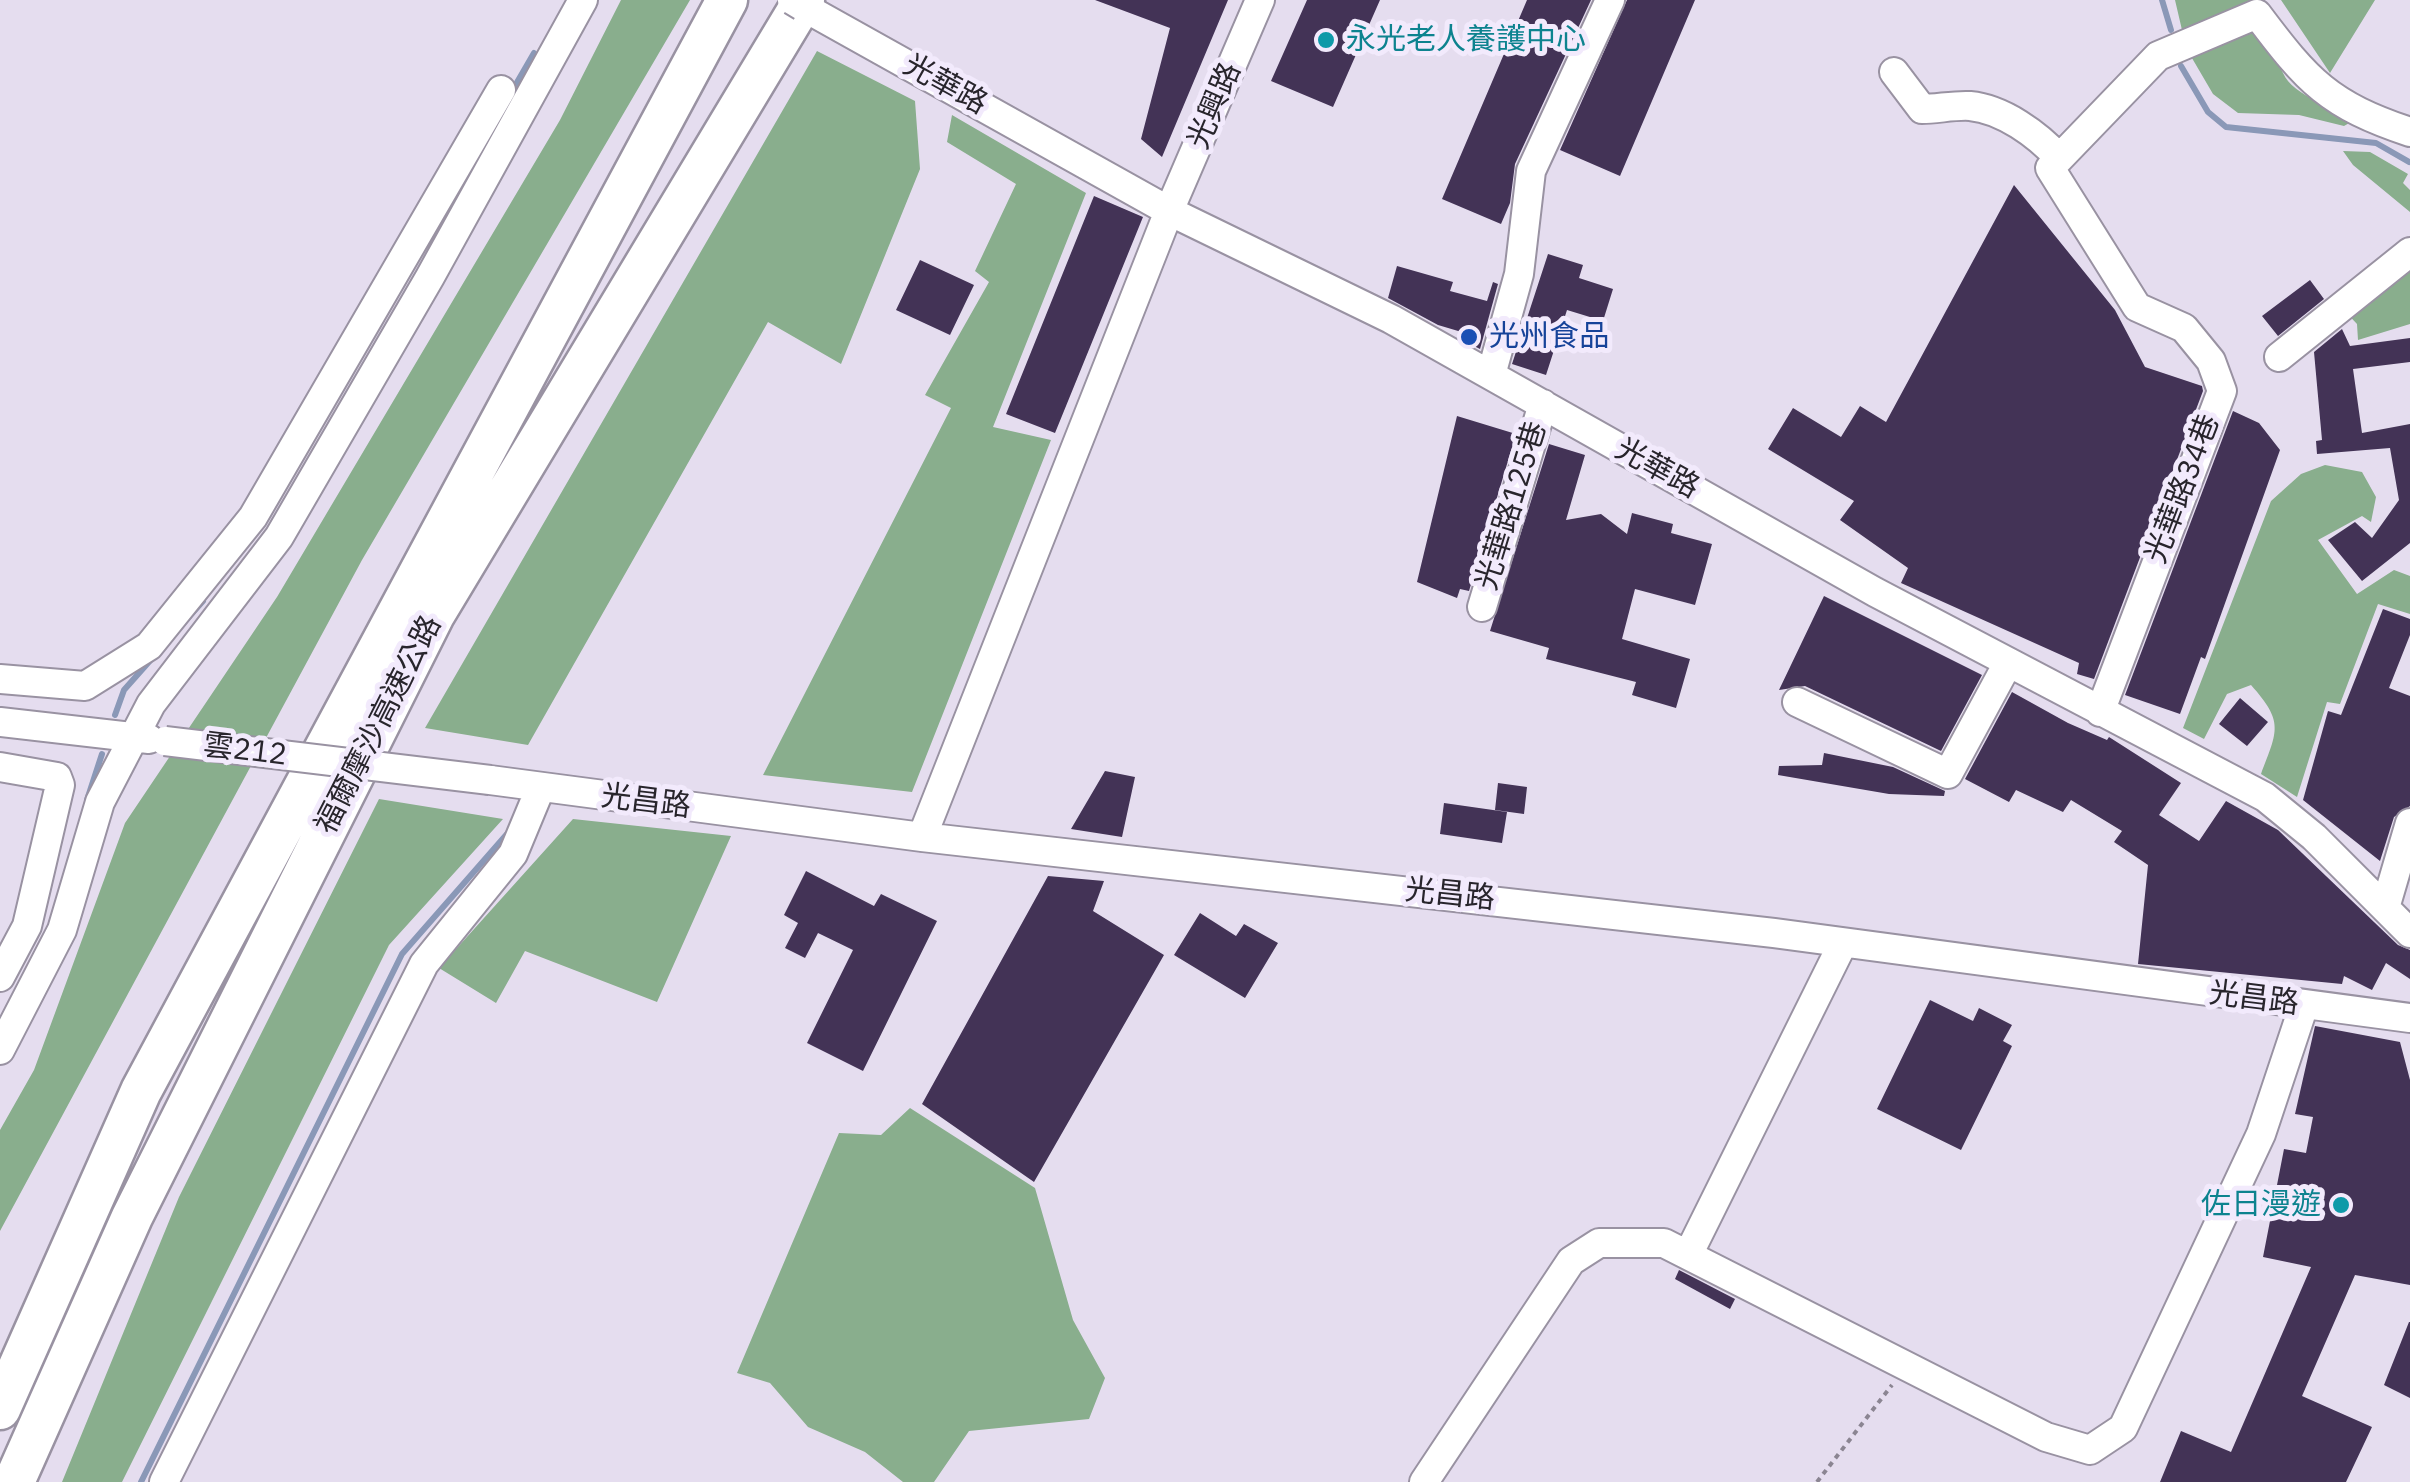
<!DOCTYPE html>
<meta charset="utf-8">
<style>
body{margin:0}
canvas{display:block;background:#e5ddef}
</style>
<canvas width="2410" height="1482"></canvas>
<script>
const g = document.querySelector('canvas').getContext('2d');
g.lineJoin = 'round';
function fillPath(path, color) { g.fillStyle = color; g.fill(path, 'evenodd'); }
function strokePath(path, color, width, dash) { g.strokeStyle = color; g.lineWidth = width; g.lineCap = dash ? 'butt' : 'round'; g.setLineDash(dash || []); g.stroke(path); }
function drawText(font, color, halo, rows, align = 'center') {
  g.font = font + ' "IBM Plex Sans","Noto Sans TC",sans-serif'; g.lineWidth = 10; g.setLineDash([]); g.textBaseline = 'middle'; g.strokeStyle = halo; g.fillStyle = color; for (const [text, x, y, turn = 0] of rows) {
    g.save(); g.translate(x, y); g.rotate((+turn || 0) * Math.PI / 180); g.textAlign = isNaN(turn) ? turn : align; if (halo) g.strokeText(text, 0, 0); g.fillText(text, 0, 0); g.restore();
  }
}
fillPath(new Path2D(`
 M621,0H690L362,560L0,1231V1130L34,1070L125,823L277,597L560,120Z
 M2175,0H2255L2182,30Z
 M2281,0H2375L2330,73Z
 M2257,23C2271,39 2273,54 2283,73C2293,96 2336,109 2358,118L2344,126L2299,115L2238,113L2213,94L2189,53Z
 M817,51L915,101L920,169L841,364L768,322L528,745L425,728Z
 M952,115L1086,193L993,427L1051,440L912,792L763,775L951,408L925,395L989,282L975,271L1016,184L947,142Z
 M2343,151L2370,152L2408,174L2403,183L2410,190V212L2353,165Z
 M2410,252V324L2358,340L2357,324L2339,305Z
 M2325,465L2362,472L2376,497L2371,522L2362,516L2318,540L2357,594L2394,570L2410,576V614L2378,604L2340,704L2327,702L2297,797L2261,774C2278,730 2284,722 2251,685L2227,694L2204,739L2183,728L2271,501L2301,474Z
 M379,799L503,819L389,945L122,1482H62L179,1197Z
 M573,819L731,836L657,1002L525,951L496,1003L439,968Z
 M910,1108L1035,1188L1073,1320L1105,1378L1089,1419L969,1431L934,1482H903L865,1452L808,1427L770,1383L737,1373L839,1133L881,1135Z`), '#89ae8d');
strokePath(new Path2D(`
 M2162,0L2171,30
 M2181,66L2208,112L2226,127L2376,143L2409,162
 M512,91L534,53
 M115,715L124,690L203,601
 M87,800L102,754
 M141,1482L402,954L507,834`), '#8a98b7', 6);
fillPath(new Path2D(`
 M1095,0H1228L1162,157L1141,139L1170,28Z
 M1307,0H1380L1333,107L1271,81Z
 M1527,0H1591L1515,164L1510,203L1501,224L1442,199Z
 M1627,0H1695L1620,176L1560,150Z
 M2014,185L2115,310L2145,367L2202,386L2203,391L2094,679L2077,674L2079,663L1901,583L1908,568L1840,520L1854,501L1768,449L1793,408L1841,437L1860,406L1886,422Z
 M1094,196L1143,217L1055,433L1006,414Z
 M1548,254L1583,265L1579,278L1613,289L1603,321L1567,310L1546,375L1512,364Z
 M920,260L974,285L950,335L896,310Z
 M1397,266L1453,282L1450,291L1487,301L1493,282L1498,284L1480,349L1472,345L1475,336L1438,325L1388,298Z
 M2310,280L2324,299L2278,336L2262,316Z
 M2342,329L2350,346L2410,338V362L2353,369L2362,433L2410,424V543L2362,581L2328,540L2355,522L2372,538L2399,500L2390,448L2317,454L2316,441L2322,440L2314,352Z
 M2233,411L2259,423L2280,450L2205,659L2201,657L2180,714L2125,695Z
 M1457,416L1516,434L1469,591L1460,589L1457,598L1417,582Z
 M1549,444L1585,455L1566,520L1601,514L1627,534L1632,513L1673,524L1671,533L1712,544L1695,605L1635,589L1622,639L1690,659L1676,708L1632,695L1636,682L1546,659L1549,648L1490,631Z
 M1824,596L1982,675L1941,751L1805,686L1779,690Z
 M2383,609L2410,619V635L2389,688L2410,696V806L2394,817L2380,861L2303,800L2328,711L2341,715Z
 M2012,692L2068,723L2107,740L2109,737L2181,783L2159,815L2199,841L2226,801L2278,830L2398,945L2410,950V979L2386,963L2372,990L2344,976L2342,984L2138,964L2148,865L2114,842L2122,831L2071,800L2063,812L2016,790L2009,802L1965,779Z
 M2240,698L2268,722L2247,746L2219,724Z
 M1824,753L1893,767L1945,791L1944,796L1889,794L1778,775L1779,766L1822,765Z
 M1105,771L1135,777L1122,837L1071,829Z
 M1498,783L1527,787L1524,814L1495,810Z
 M1444,803L1507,812L1502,843L1440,834Z
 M806,871L874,906L881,894L937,921L863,1071L807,1043L853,950L818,933L805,958L785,948L798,923L784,915Z
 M1048,876L1104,881L1093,911L1164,955L1034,1182L922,1104Z
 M1200,913L1236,936L1244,924L1278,943L1245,998L1174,955Z
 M1930,1000L1973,1021L1979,1008L2012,1025L2003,1041L2012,1046L1961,1150L1877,1109Z
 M2315,1026L2400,1042L2410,1080V1285L2355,1275L2302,1396L2372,1427L2346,1482H2160L2181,1431L2231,1452L2311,1267L2263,1257L2284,1149L2306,1153L2313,1117L2295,1114Z
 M1679,1270L1735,1299L1730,1309L1675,1279Z
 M2409,1322H2410V1398L2384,1385Z`), '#433356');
const minor = new Path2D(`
 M802,6L1169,211L1391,319L1875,592L2265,797L2314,837L2410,933
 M1894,72L1922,109C1937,109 1954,105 1970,106C2003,109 2038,135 2059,158
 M2279,357L2410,252
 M1491,375L1519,274L1531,171L1610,0
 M1482,607L1543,404
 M0,679L85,686L149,646L253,517L501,90
 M1797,702L1948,774L2008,663
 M2100,712L2222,391L2211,361L2184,328L2137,307L2050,168L2158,56L2257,14C2308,82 2329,105 2410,132
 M0,722L149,739
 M0,767L57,777L60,785L27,926L0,977
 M490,780L922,837L1774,933L2410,1018
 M922,837L1169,211L1260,0
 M2385,908L2410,823
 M0,1050L62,930L100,802L151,704L279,537L430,277L583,0
 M1688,1255L1843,943
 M164,1482L424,964L513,854L540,789
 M1424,1482L1571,1261L1599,1243H1664L2046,1437L2090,1450L2123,1428L2261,1134L2304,1005`);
const highway = new Path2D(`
 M0,1409L141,1091L727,0
 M14,1482L132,1217L434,615L804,0`);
strokePath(minor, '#9992a2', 32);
strokePath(highway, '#9992a2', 45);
strokePath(new Path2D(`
 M1817,1482L1892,1385`), '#8b8592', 4, [5, 5]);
strokePath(minor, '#fff', 28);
strokePath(highway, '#fff', 40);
const minorBridge = new Path2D(`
 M792,0L802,6
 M165,741L490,780`);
strokePath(minorBridge, '#9992a2', 32, []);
strokePath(minorBridge, '#fff', 28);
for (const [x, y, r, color] of [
 [1326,40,10,"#0f9aa8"],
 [1469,337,10,"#1a4fb4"],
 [2341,1205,10,"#0f9aa8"]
]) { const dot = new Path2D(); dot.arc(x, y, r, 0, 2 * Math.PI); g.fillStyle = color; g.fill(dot); strokePath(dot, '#f2eafc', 4); }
drawText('30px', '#0d838f', '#f2eafc', [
 ["永光老人養護中心",1346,40],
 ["佐日漫遊",2321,1205,"right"]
], 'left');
drawText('30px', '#28252c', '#f2eafc', [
 ["光華路",945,85,29],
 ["光興路",1215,106,-67],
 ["光華路",1657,469,29],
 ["光華路34巷",2183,489,-69],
 ["光華路125巷",1512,506,-73],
 ["福爾摩沙高速公路",379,725,-63],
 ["雲212",245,751,7],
 ["光昌路",646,802,7],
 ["光昌路",1450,895,6],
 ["光昌路",2254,999,7]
]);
drawText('30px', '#164399', '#f2eafc', [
 ["光州食品",1489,337]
], 'left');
</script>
